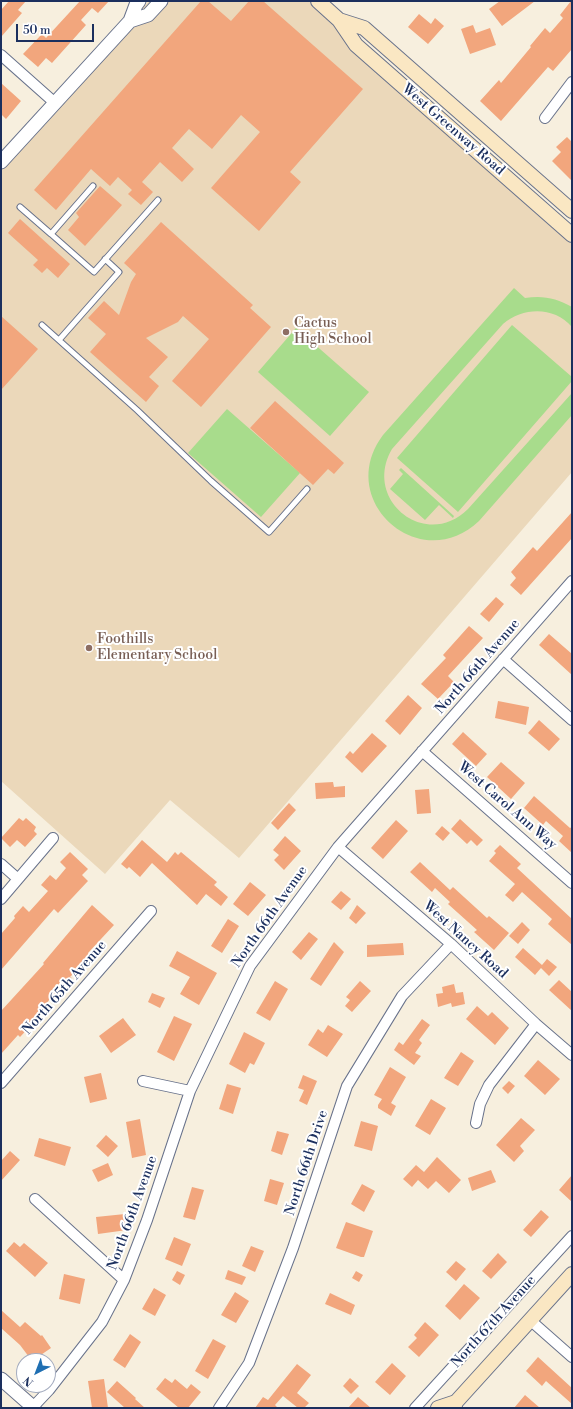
<!DOCTYPE html>
<style>
body{margin:0}
#map{position:relative;width:573px;height:1409px;overflow:hidden;background:#f7efde;font-family:"Libre Bodoni",serif}
canvas{display:block}
.frame{position:absolute;inset:0;border:2px solid #1b2f5e;pointer-events:none}
.north{position:absolute;left:16px;top:1353px;width:40px;height:40px;box-sizing:border-box;background:#fff;border:1px solid #a4acbf;border-radius:50%;rotate:222deg;font-size:11px;font-weight:700;line-height:16px;text-align:center;color:#1b2f5e}
.north::after{content:'';display:block;margin:auto;width:14px;height:18px;background:#1f6fb2;clip-path:polygon(50% 0,100% 100%,50% 72%,0 100%)}
.scale{position:absolute;left:16px;top:24px;width:78px;height:18px;box-sizing:border-box;border:2px solid #1b2f5e;border-top:0;padding-left:5px;font-size:12px;line-height:14px;white-space:nowrap;color:#1b2f5e;-webkit-text-stroke:3px #fff;paint-order:stroke}
</style>
<div id="map">
<canvas width="573" height="1409"></canvas>
<div class="frame"></div>
<div class="north">N</div>
<div class="scale">50 m</div>
</div>
<script>
const g = document.querySelector('canvas').getContext('2d');
g.lineJoin = 'round';
function fillPath(path, color) { g.fillStyle = color; g.fill(path, 'evenodd'); }
function strokePath(path, color, width, dash) { g.strokeStyle = color; g.lineWidth = width; g.lineCap = dash ? 'butt' : 'round'; g.setLineDash(dash || []); g.stroke(path); }
function drawText(font, color, halo, rows, align = 'center') {
  g.font = font + ' "Libre Bodoni",serif'; g.lineWidth = 4; g.setLineDash([]); g.textBaseline = 'middle'; g.strokeStyle = halo; g.fillStyle = color; for (const [text, x, y, turn = 0] of rows) {
    g.save(); g.translate(x, y); g.rotate((+turn || 0) * Math.PI / 180); g.textAlign = isNaN(turn) ? turn : align; if (halo) g.strokeText(text, 0, 0); g.fillText(text, 0, 0); g.restore();
  }
}
fillPath(new Path2D(`
 M149,1H318L572,225V472L239,858L170,800L105,874L1,781V162Z`), '#ebd8ba');
fillPath(new Path2D(`
 M514,288L525,298C542,295 557,298 572,307V327C554,306 523,307 503,324L392,449C362,500 426,551 468,509L572,393V415L479,521C420,577 334,500 383,435Z
 M512,325L572,377V381L458,512L397,458Z
 M296,328L369,392L330,436L258,372Z
 M227,409L300,473L261,517L188,453Z
 M401,468L454,516L453,518L439,505L425,520L390,489L403,474L399,470Z`), '#a8dc8c');
fillPath(new Path2D(`
 M9,1H26L18,10L22,13L1,37V10Z
 M80,1H109L98,13L92,8L81,20L86,25L52,63L46,58L38,67L23,54L42,34L46,38Z
 M201,1H208L231,21L249,1H263L363,89L290,172L301,182L259,231L211,188L260,132L241,115L212,149L189,129L172,148L194,169L182,182L160,162L142,182L153,192L141,205L128,194L132,190L118,177L110,186L91,169L56,210L34,190Z
 M500,1H535L502,26L489,9Z
 M571,1L572,49L553,71L548,67L501,121L480,101L499,80L501,83L531,47L530,46L545,28L550,33L563,18L560,15Z
 M419,14L431,24L435,18L444,26L428,44L408,27Z
 M473,25L476,33L490,28L496,45L470,54L461,29Z
 M1,83L21,101L6,119L1,114Z
 M567,137L572,142V181L552,161L561,152L556,147Z
 M100,186L122,205L85,246L68,230L79,217L76,213Z
 M20,219L70,264L58,278L47,268L42,273L33,265L38,260L8,233Z
 M161,222L253,305L250,308L271,327L201,407L172,381L209,339L183,316L178,322L146,338L168,357L149,377L159,386L146,402L90,352L106,334L88,318L104,301L119,315L131,282L136,274L124,263Z
 M1,316L38,349L1,390Z
 M275,401L344,463L334,474L328,469L313,485L250,428Z
 M572,512V538L521,595L510,585L516,578L511,572L533,547L537,551Z
 M496,597L504,604L489,622L480,614Z
 M469,626L483,638L448,676L454,682L438,699L421,684L446,658L443,655Z
 M549,634L572,654V675L539,645Z
 M408,695L422,708L400,735L385,721Z
 M498,701L529,707L526,725L495,718Z
 M539,720L560,739L549,751L528,733Z
 M463,732L487,754L476,766L452,744Z
 M372,733L387,746L362,773L345,757L350,751L353,754Z
 M501,762L525,783L511,799L487,777Z
 M333,782L334,787L345,786V797L316,799L315,783Z
 M429,789L431,813L417,814L415,790Z
 M534,796L570,828L572,827V853L559,841L563,836L546,821L543,825L524,808Z
 M289,803L296,810L278,830L271,823Z
 M19,818L23,821L26,818L36,827L34,831L37,834L25,847L17,840L10,847L1,838Z
 M460,819L483,840L477,846L471,840L467,844L451,829Z
 M396,820L408,831L383,859L371,848Z
 M442,826L450,833L443,841L435,834Z
 M285,836L301,851L284,870L274,860L279,855L273,850Z
 M142,840L167,862L175,852L178,855L181,852L217,882L214,885L228,897L221,906L206,894L197,905L152,863L140,877L129,867L127,869L121,864Z
 M500,845L521,864L517,868L572,919V945L548,924L552,919L522,892L513,902L505,895L515,884L489,861L496,853L494,851Z
 M70,852L88,869L82,875L88,881L58,913L54,909L1,970V934L15,918L14,916L23,906L29,912L48,891L41,885L50,875L56,880L66,868L60,862Z
 M420,862L450,890L453,887L487,918L489,916L509,933L494,950L474,932L477,930L448,904L450,902L435,888L432,892L410,872Z
 M250,882L266,895L248,916L233,904Z
 M341,891L351,899L341,910L331,902Z
 M92,905L114,925L88,953L91,956L70,977L72,978L57,994L56,992L33,1019L35,1021L20,1037L18,1035L1,1054V1011L44,964L43,963Z
 M357,905L366,913L356,924L349,918Z
 M228,919L239,926L222,953L211,946Z
 M522,922L530,930L518,944L509,936Z
 M309,932L318,939L301,960L292,952Z
 M334,942L344,952L321,986L310,979Z
 M403,943L404,955L367,957V945Z
 M523,948L542,965L547,959L557,967L549,976L541,968L535,975L515,957Z
 M177,951L217,973L199,1005L180,994L190,977L169,966Z
 M559,980L572,992V1011L549,990Z
 M275,981L288,989L270,1021L256,1013Z
 M360,981L371,991L352,1012L345,1006L350,1000L346,997Z
 M454,984L456,993L463,992L465,1004L452,1007L451,1003L438,1007L436,994L443,993L442,987Z
 M152,993L165,998L160,1008L148,1002Z
 M477,1006L488,1016L492,1012L509,1028L495,1045L466,1019Z
 M174,1016L192,1024L174,1061L157,1052Z
 M123,1018L136,1035L111,1053L99,1036Z
 M422,1019L430,1025L419,1040L422,1043L415,1053L421,1056L414,1065L394,1050L399,1042L403,1045Z
 M328,1025L343,1034L327,1057L308,1045L318,1029L323,1033Z
 M244,1032L265,1043L254,1065L250,1063L245,1073L229,1064Z
 M461,1052L474,1061L458,1086L444,1078Z
 M538,1060L560,1079L545,1095L524,1076Z
 M390,1067L406,1077L391,1103L396,1106L391,1116L378,1108V1105L382,1099L374,1095Z
 M101,1073L107,1099L90,1103L84,1077Z
 M303,1075L317,1081L307,1105L299,1101L304,1090L298,1088Z
 M509,1081L515,1086L508,1094L502,1088Z
 M227,1084L241,1088L233,1114L219,1109Z
 M431,1099L446,1108L430,1135L415,1126Z
 M521,1118L535,1130L520,1146L524,1151L514,1162L496,1145Z
 M140,1119L146,1155L132,1158L126,1122Z
 M361,1121L378,1126L372,1151L354,1146Z
 M277,1131L289,1134L282,1155L271,1151Z
 M106,1135L118,1146L108,1157L96,1146Z
 M39,1138L71,1147L65,1166L34,1156Z
 M10,1151L20,1160L1,1181V1161Z
 M437,1157L461,1180L449,1193L436,1181L428,1189L418,1180L412,1187L403,1179L416,1165L424,1172Z
 M108,1163L113,1175L98,1182L92,1170Z
 M491,1170L496,1182L472,1191L468,1178Z
 M572,1175V1202L559,1190Z
 M270,1179L284,1183L277,1205L264,1201Z
 M362,1184L375,1191L364,1212L351,1204Z
 M192,1187L204,1190L195,1220L183,1217Z
 M541,1210L549,1217L531,1237L523,1230Z
 M125,1214L127,1230L98,1234L96,1217Z
 M346,1222L373,1231L364,1257H361L336,1248Z
 M174,1237L191,1244L182,1266L165,1259Z
 M14,1242L20,1247L24,1243L48,1263L35,1277L6,1251Z
 M251,1246L264,1251L255,1272L242,1266Z
 M498,1253L507,1262L491,1279L482,1271Z
 M456,1261L466,1269L456,1281L446,1272Z
 M228,1270L246,1277L242,1285L225,1279Z
 M177,1271L185,1275L180,1285L172,1280Z
 M356,1271L363,1275L359,1282L352,1278Z
 M64,1274L85,1279L80,1304L59,1299Z
 M464,1284L480,1298L460,1320L445,1306Z
 M154,1288L166,1295L155,1316L142,1309Z
 M235,1292L249,1301L236,1323L221,1315Z
 M330,1293L355,1305L351,1315L325,1304Z
 M1,1310L20,1327L25,1322L41,1336L42,1335L51,1348L32,1361L20,1345L1,1328Z
 M425,1322L439,1335L419,1357L408,1347L417,1338L414,1335Z
 M130,1334L141,1342L125,1368L113,1360Z
 M213,1339L226,1346L208,1379L195,1371Z
 M538,1357L572,1388V1404L546,1381L542,1386L526,1371Z
 M392,1363L406,1376L390,1395L375,1382Z
 M297,1364L311,1375L297,1393L309,1403L304,1408H298L283,1396L275,1405L278,1408H255L263,1397L268,1400Z
 M165,1378L172,1383L175,1379L187,1389L191,1384L201,1392L188,1408H179L156,1389Z
 M350,1378L359,1386L351,1394L343,1386Z
 M104,1379L108,1408H92L88,1381Z
 M117,1381L136,1398L135,1399L145,1408H125L107,1392Z
 M525,1395L540,1408H514Z
 M358,1397L371,1408H348Z`), '#f2a67d');
const service = new Path2D(`
 M20,207L51,234L93,186
 M51,234L94,272L158,200
 M42,325L137,410L211,481L269,532L307,489
 M59,340L119,272L105,259`);
const minor = new Path2D(`
 M1,55L55,103
 M545,118L572,82
 M503,659L572,720
 M422,751L572,883
 M338,847L451,944L536,1024L572,1055
 M1,864L18,879
 M1,899L53,838
 M143,1081L190,1091
 M1,1083L151,911
 M476,1123L480,1104L489,1085L536,1024
 M35,1199L124,1280
 M530,1320L572,1357
 M32,1408L49,1390L102,1322L124,1280L147,1220L190,1091L250,966L338,847L572,581
 M219,1408L249,1363L293,1248L347,1086L402,996L451,944
 M415,1408L572,1236`);
const tertiary = new Path2D(`
 M130,21L148,15L161,1
 M1,162L130,21L136,5L139,1
 M1,1379L34,1408`);
const secondary = new Path2D(`
 M318,1L339,20L356,45L572,235
 M339,20L364,28L572,211
 M438,1408L456,1402
 M454,1408L456,1402L572,1274`);
strokePath(service, '#68728b', 7);
strokePath(minor, '#68728b', 12);
strokePath(tertiary, '#68728b', 15);
strokePath(secondary, '#68728b', 16);
strokePath(service, '#fff', 5);
strokePath(minor, '#fff', 10);
strokePath(tertiary, '#fff', 13);
strokePath(secondary, '#fae7c3', 14);
for (const [x, y, r, color] of [
 [286,332,4,"#8d6e63"],
 [89,648,4,"#8d6e63"]
]) { const dot = new Path2D(); dot.arc(x, y, r, 0, 2 * Math.PI); g.fillStyle = color; g.fill(dot); strokePath(dot, '#fff', 1.5); }
drawText('14px', '#1b2f5e', '#fff', [
 ["West Greenway Road",453,130,41],
 ["North 66th Avenue",478,667,-49],
 ["West Carol Ann Way",507,806,41],
 ["North 66th Avenue",270,917,-55],
 ["West Nancy Road",465,940,42],
 ["North 65th Avenue",65,988,-49],
 ["North 66th Drive",307,1163,-72],
 ["North 66th Avenue",133,1213,-70],
 ["North 67th Avenue",494,1322,-48]
]);
drawText('14px', '#785e54', '#fff', [
 ["Cactus",294,324],
 ["High School",294,340],
 ["Foothills",97,640],
 ["Elementary School",97,656]
], 'left');
</script>
